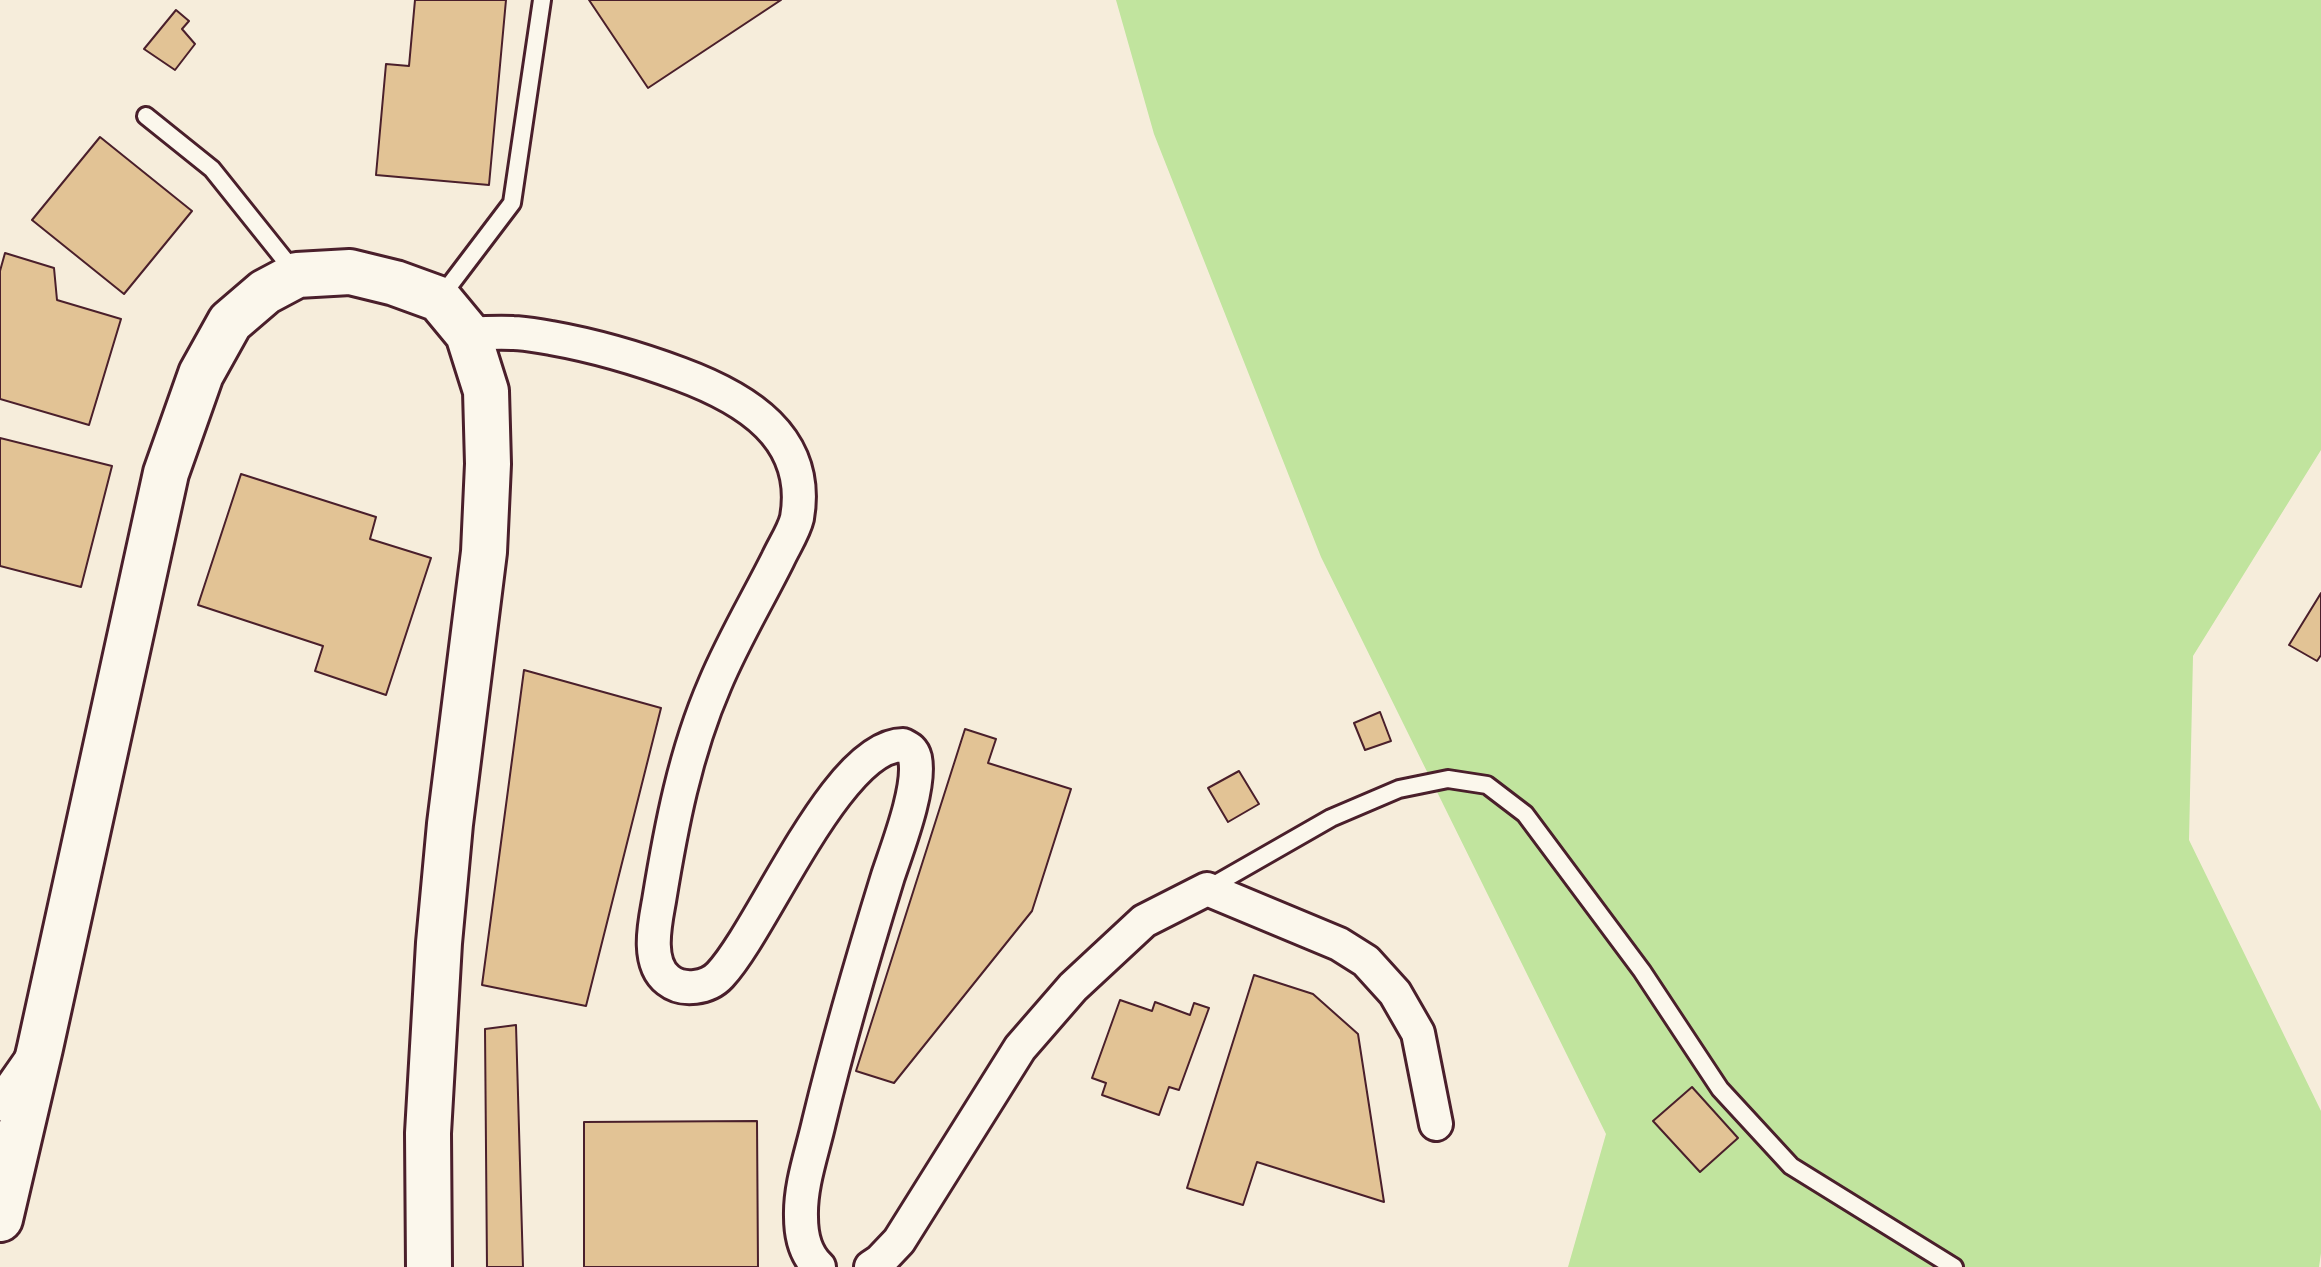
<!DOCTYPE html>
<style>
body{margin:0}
canvas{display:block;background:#f6eddb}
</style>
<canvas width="2321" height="1267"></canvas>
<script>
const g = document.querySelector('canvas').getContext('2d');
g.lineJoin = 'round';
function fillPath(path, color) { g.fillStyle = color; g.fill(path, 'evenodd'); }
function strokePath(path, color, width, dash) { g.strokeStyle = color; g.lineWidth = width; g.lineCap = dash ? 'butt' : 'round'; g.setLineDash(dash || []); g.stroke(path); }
fillPath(new Path2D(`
 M1116,0H2321V450L2193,656L2189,840L2321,1111V1253L2319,1267H1568L1606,1134L1321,557L1154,134Z`), '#c1e49e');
const building = new Path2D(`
 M415,0H506L489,185L376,175L386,64L409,66Z
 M589,0H781L648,88Z
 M176,10L189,21L182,29L195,44L175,70L144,49Z
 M100,137L192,211L124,294L32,220Z
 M5,253L54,268L57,300L121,319L89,425L0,399V271Z
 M0,438L112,466L81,587L0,566Z
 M241,474L376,517L370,539L431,558L386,695L315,671L323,646L198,605Z
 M2321,593V655L2317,661L2289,645Z
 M524,670L661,708L586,1006L482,985Z
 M1380,712L1391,741L1365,750L1354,723Z
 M965,729L996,739L988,763L1071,789L1032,911L894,1083L856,1071Z
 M1239,771L1259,804L1228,822L1208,788Z
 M1254,975L1313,994L1358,1034L1384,1202L1257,1162L1243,1205L1187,1188Z
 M1120,1000L1152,1011L1155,1002L1190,1015L1194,1003L1209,1008L1179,1090L1169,1087L1159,1115L1102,1095L1106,1083L1092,1078Z
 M516,1025L523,1267H487L485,1029Z
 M1692,1087L1738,1138L1700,1172L1653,1121Z
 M757,1121L758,1267H584V1122Z`);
fillPath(building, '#e2c395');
strokePath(building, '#4a1f2b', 2);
const lane = new Path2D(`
 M146,116L212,169L296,274
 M440,298L512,203L542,0
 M1207,889L1331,818L1399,789L1448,779L1487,785L1525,814L1642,971L1720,1089L1791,1166L1954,1267`);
const street = new Path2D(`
 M468,334C483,333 498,332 513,333C525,333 538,336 551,338C596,346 637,358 680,374C745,398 811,437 797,518C794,531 784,546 778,559C757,601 733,641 715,684C685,753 671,827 659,901C655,923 646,963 668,980C683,992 708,988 720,975C764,928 837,745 903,745C909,748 913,750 915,758C921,787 898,846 888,876C863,957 839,1039 819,1122C812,1153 800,1185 801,1217C801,1235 805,1254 819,1267
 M0,1104L30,1061
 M871,1267L880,1261L899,1241L1020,1048L1073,987L1144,921L1207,889L1339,944L1366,961L1395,993L1418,1033L1436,1124`);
const secondary = new Path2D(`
 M0,1219L40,1048L166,473L201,374L230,322L265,292L297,275L350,272L395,283L439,299L468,334L486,391L488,464L484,552L450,824L439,943L428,1133L429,1267`);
strokePath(lane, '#4a1f2b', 22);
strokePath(street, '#4a1f2b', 38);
strokePath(secondary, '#4a1f2b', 50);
strokePath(lane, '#fbf7ec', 16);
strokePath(street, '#fbf7ec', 32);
strokePath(secondary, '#fbf7ec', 44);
</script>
